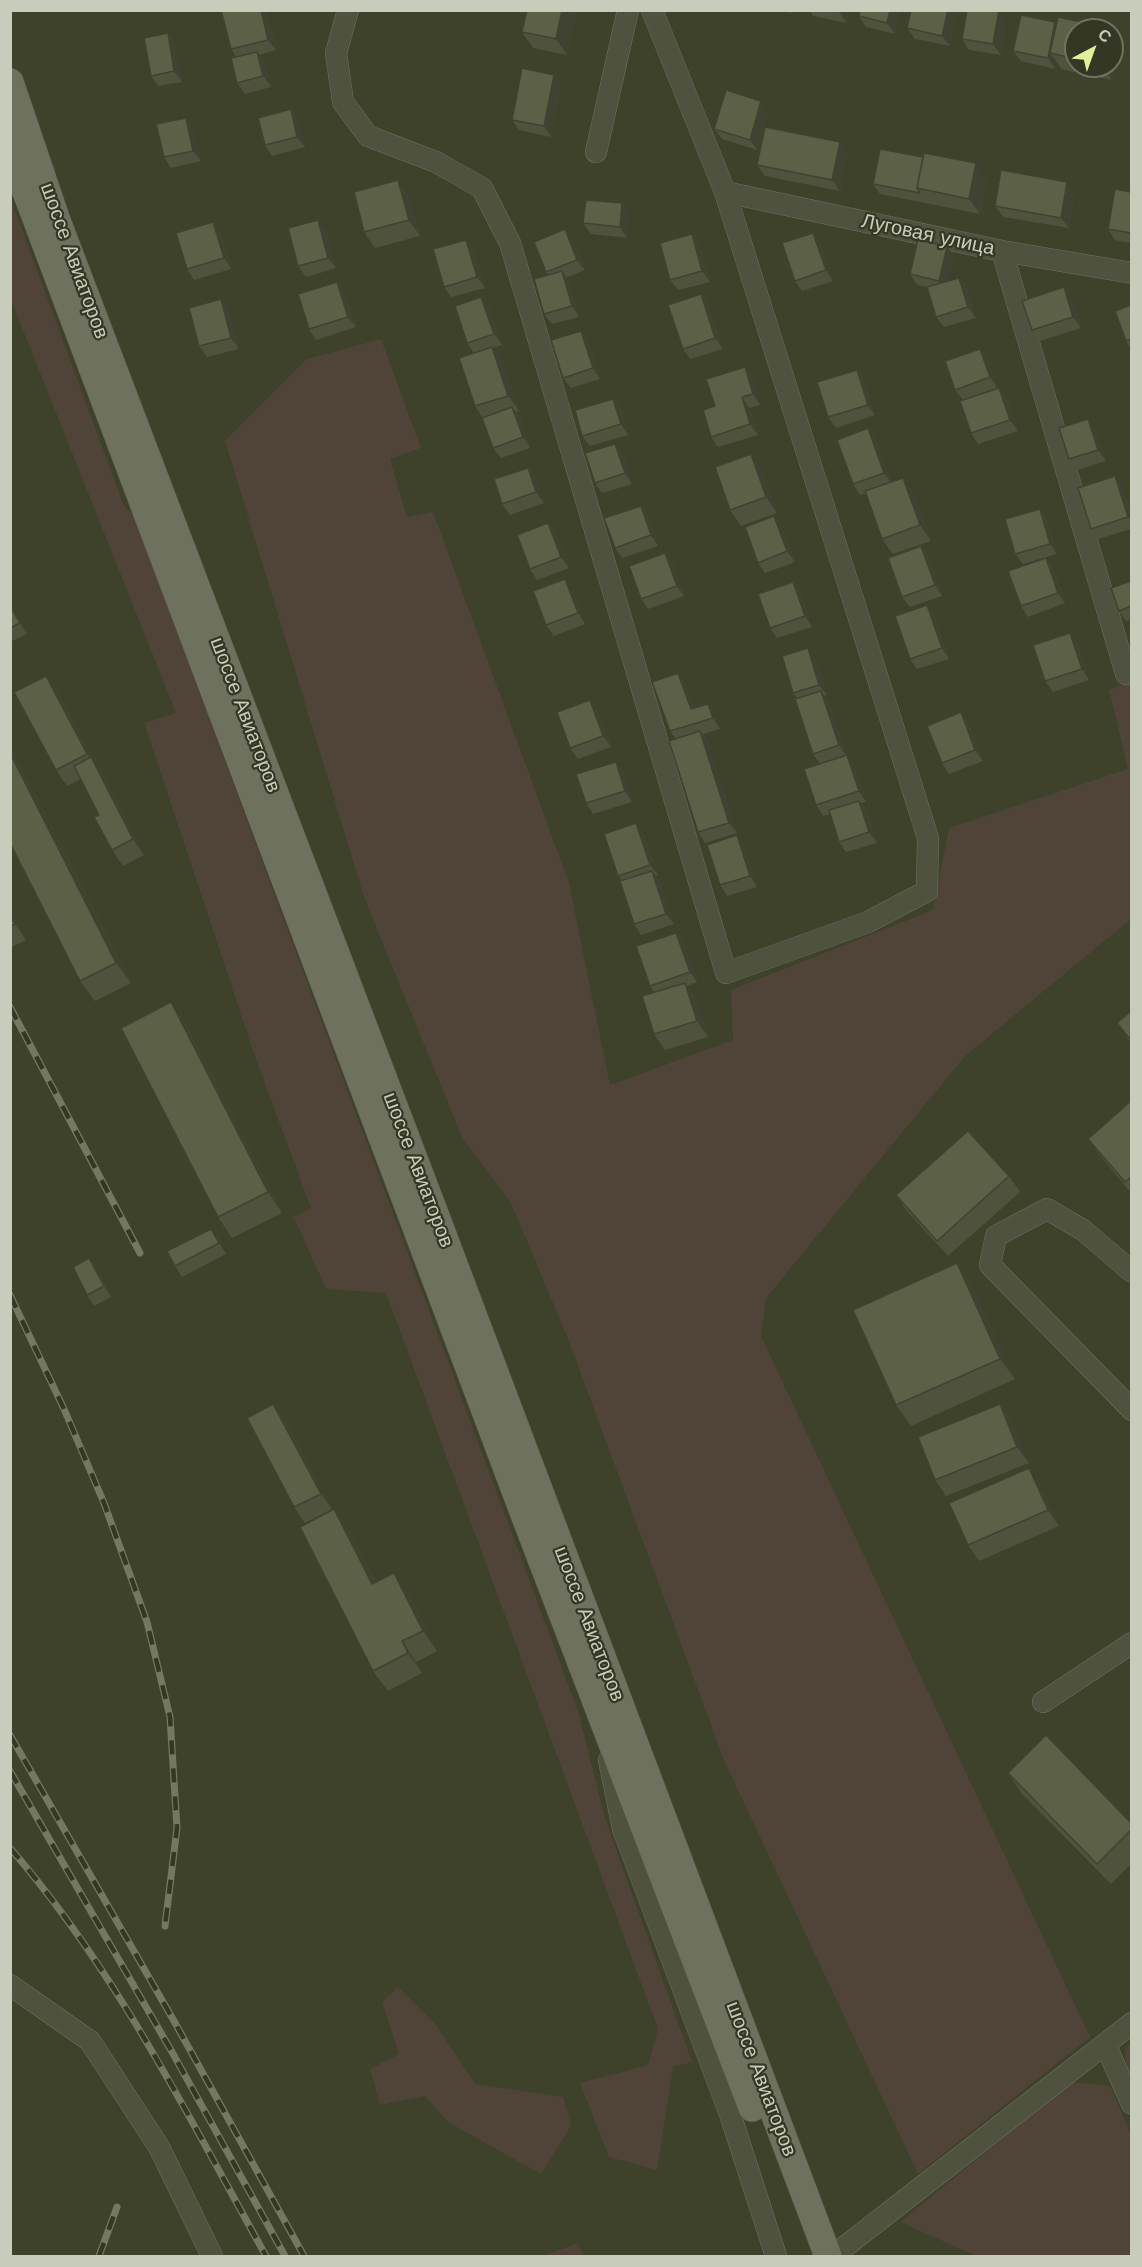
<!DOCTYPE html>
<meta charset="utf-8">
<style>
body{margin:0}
#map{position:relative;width:1142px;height:2267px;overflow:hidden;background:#3e422a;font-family:"Work Sans",sans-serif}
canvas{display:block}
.frame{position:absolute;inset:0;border:12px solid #c8ccbb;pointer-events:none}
.north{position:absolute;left:1064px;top:18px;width:60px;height:60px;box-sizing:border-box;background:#343723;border:2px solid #6f7360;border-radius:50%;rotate:41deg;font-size:16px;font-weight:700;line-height:24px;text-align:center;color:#c8ccbb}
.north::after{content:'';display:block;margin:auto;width:21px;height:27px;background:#e0f09c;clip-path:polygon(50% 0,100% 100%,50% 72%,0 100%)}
</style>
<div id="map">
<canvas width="1142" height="2267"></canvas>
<div class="frame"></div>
<div class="north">С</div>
</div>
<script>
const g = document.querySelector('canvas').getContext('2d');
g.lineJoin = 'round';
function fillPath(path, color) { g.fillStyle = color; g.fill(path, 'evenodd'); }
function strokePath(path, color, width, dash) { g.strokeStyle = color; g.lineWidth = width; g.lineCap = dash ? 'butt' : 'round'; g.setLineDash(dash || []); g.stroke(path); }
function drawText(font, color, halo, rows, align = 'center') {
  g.font = font + ' "Work Sans",sans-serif'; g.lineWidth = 4.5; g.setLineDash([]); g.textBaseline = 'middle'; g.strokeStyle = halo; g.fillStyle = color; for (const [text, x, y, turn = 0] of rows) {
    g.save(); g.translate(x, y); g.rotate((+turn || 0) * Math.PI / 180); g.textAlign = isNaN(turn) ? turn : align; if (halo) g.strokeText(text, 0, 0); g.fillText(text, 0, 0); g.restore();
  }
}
fillPath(new Path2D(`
 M10,197L124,506L134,517L578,1711L605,1818L692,2062L673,2067L657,2170L609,2157L580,2083L648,2065L658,2029L386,1293L326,1289L294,1217L311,1208L253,1051L144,723L176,713L11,300Z
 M381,339L421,448L390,459L407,517L433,512L569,883L610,1085L733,1040L731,990L933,910L949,828L1128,769L1109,690L1131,681V919L965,1056L766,1298L761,1336L1090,2037L918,2174L724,1760L568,1339L511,1203L462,1137L365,900L225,441L307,359Z
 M398,1987L436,2025L475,2084L563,2097L571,2126L541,2174L448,2122L425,2096L380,2105L370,2069L399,2054L382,2002Z
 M1131,2044V2084L1125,2070L1126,2048Z
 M1071,2082L1110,2086L1131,2135V2256H976L900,2222Z
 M578,2243L583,2256H542Z`), '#4f4437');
const minor = new Path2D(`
 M348,10L336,53L343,102L368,136L436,162L482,188L510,243L726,973L868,922L927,891L928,838L725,192L652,10
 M596,152L628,10
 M725,192L1002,251L1132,273
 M1002,251L1126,674L1132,672
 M1132,1272L1083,1230L1047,1209L996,1236L990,1265L1132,1410
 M1043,1702L1132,1643
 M609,1760L623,1829L731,2117L776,2256
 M10,1985L90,2041L159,2147L212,2256
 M1105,2044L1132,2104
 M833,2256L1132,2023`);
const major = new Path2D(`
 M10,82L56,218L440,1227L828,2256
 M10,145L20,176L527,1522L752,2108`);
strokePath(minor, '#6f725f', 22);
strokePath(major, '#5b5e4b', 28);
strokePath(minor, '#4e523e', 21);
strokePath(major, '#6e715d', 27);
const rail = new Path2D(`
 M10,1007L140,1253
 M10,1295L64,1409L104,1503L147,1622L170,1717L177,1828L165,1926
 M10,1735L174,2021L304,2256
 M10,1771L172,2052L285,2256
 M10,1848C116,1970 188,2116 266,2256
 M99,2256L117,2207`);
strokePath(rail, '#747861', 7);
strokePath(rail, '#343723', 4.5, [14]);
fillPath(new Path2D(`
 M221,10H266L276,50L259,55L264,62L271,87L245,94L237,83L236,57L231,49Z
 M527,10H577L567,55L533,48L522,32Z
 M780,10H792L791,13Z
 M810,10H849L847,23L813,16Z
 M860,10H900L895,34L866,27L859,16Z
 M957,11L950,46L915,39L907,28Z
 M1007,21L1001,55L969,50L962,39Z
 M1055,22L1057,24L1076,30V66H1112L1120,44L1112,80L1061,69L1057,62L1055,69L1021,61L1013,51Z
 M168,33L175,44L182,82L158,86L151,76Z
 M554,75L561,85L551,137L519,130L512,120Z
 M769,112L757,150L722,139L714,129Z
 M298,120L305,147L272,156L265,145Z
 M193,128L201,161L171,168L164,157Z
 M847,152L840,191L765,176L757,165Z
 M987,179L980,214L880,194L873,184Z
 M1067,182L1074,192L1069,228L1003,217L995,206Z
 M1131,192V243L1115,240L1108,229Z
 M409,196L420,236L375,248L364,232Z
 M630,214L627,238L591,234L583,223Z
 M326,231L336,268L306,277L298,266Z
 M221,233L231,269L194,280L187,269Z
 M813,233L820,244L833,281L802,291L795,281Z
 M692,234L700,244L710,282L678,290L670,280Z
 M572,240L585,270L566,278L569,282L579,317L552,324L544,314L548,275L546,272Z
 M947,247L955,257L949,281L959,278L967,288L976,318L944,327L936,317L928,287L917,285L910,274Z
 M474,250L485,288L451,297L444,287Z
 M345,293L356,327L316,340L309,329Z
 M701,294L708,305L723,349L690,359L683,349Z
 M1071,298L1081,328L1040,341L1032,330Z
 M1131,305V349L1126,341Z
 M489,307L502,345L493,348L503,363L519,411L516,412L520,418L530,448L501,458L493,448L483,418L475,406L474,353L467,343Z
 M228,310L239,349L207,357L199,346Z
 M581,331L588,341L600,379L571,388L563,378Z
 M980,349L987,359L997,388L963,400L955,390Z
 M745,367L752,378L760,405L749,408L758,435L718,447L711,437L715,406Z
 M857,370L864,381L875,415L836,428L828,417Z
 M613,399L621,409L628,435L590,446L582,436Z
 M1007,399L1018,431L978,444L971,433Z
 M868,428L876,439L891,482L914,493L931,541L893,554L882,539L866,493L860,495L853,484Z
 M1095,429L1106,461L1077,470L1069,459Z
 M623,454L632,484L602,493L595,483Z
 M528,468L536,479L544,503L510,515L502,504Z
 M762,470L777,513L741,526L730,510Z
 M1123,487L1131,514V529L1098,539L1091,529Z
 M641,506L648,516L658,546L622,558L615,548Z
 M1040,509L1047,520L1057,554L1023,564L1015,554Z
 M548,523L555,534L569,568L537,580L530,569Z
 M782,527L795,562L765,573L758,563Z
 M921,546L928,557L942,596L910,607L902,597Z
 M1046,558L1053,569L1065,603L1028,617L1021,606Z
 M673,563L684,596L648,609L641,599Z
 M1131,581V620L1126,621L1119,611Z
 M793,582L801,593L812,627L777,638L770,628Z
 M572,590L585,624L554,636L546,625Z
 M10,605L27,634L10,642Z
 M927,605L935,616L949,659L917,669L910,659Z
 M1070,633L1078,644L1089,680L1053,692L1045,681Z
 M816,659L827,695L824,696L828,701L846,755L854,766L866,802L861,803L867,811L877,843L846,852L839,842L830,814L823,816L816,805L820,764L813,754L797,698L793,693Z
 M686,684L694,708L708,704L715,715L720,729L703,734L708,742L737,833L705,843L698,832L676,739L670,731Z
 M57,691L95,763L102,773L144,855L123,866L112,850L99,815L81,779L67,786L56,770Z
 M597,711L611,747L578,759L570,748Z
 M961,712L968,723L983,761L949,774L942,763Z
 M10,745L131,983L95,1001L80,981L10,843Z
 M616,762L623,772L632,802L593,814L586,803Z
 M636,823L643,834L658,875L656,876L660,881L674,924L641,935L634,924L622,880L618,876Z
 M737,835L744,846L757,887L727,896L720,885Z
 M10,910L26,940L10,948Z
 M676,933L684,944L697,982L687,986L696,999L708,1037L665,1050L654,1034V992L650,986Z
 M171,1002L185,1023L282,1213L232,1238L218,1217Z
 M1131,1011V1043L1117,1023Z
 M1131,1101V1193L1099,1154L1088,1139Z
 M1009,1176L1020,1192L948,1256L907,1211L896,1195Z
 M211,1229L219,1239L226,1254L182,1277L175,1266Z
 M89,1258L97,1269L111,1297L94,1306L87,1295Z
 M957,1263L971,1284L1015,1379L911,1426L896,1405Z
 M284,1419L332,1509L305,1523L294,1507Z
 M1011,1420L1029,1463L946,1496L935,1480Z
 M1040,1484L1059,1526L979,1561L968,1545Z
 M349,1530L376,1582L409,1594L437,1651L416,1662L422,1673L388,1691L373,1671Z
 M1008,1773L1131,1823V1864L1111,1884L1022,1794Z`), '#4f533d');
fillPath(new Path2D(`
 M261,10H266L276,50L268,40Z
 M562,10H577L567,55L556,39Z
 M840,10H849L847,23L839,12Z
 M890,10H900L895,34L887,23Z
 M948,10L957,11L950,46L942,36Z
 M999,10L1007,21L1001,55L993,44Z
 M1055,22L1063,32L1050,53L1057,62L1055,69L1048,58Z
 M168,33L175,44L182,82L174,71Z
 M1112,33L1120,44L1112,80L1102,66H1112Z
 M257,52L264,62L271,87L263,76Z
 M554,75L561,85L551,137L544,126Z
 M761,101L769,112L757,150L750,140Z
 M291,109L298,120L305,147L297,137Z
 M186,118L193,128L201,161L193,151Z
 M840,142L847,152L840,191L832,180Z
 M976,163L987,179L980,214L969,199Z
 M398,180L409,196L420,236L409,220Z
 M1067,182L1074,192L1069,228L1061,218Z
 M622,203L630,214L627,238L620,227Z
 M318,220L326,231L336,268L328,258Z
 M213,222L221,233L231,269L224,258Z
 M565,229L572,240L585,270L577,260Z
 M813,233L820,244L833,281L826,270Z
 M692,234L700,244L710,282L702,271Z
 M466,240L474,250L485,288L477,277Z
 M947,247L955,257L947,292L939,281Z
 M562,271L569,282L579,317L572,306Z
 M959,278L967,288L976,318L968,307Z
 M337,282L345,293L356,327L348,317Z
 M1064,287L1071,298L1081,328L1073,317Z
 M701,294L708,305L723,349L715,338Z
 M481,297L489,307L502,345L494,334Z
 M221,299L228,310L239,349L231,338Z
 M581,331L588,341L600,379L593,368Z
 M492,347L503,363L519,411L508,396Z
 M980,349L987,359L997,388L990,377Z
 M745,367L752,378L760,405L753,394Z
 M857,370L864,381L875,415L868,405Z
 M999,388L1007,399L1018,431L1010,420Z
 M742,397L749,408L758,435L750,424Z
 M613,399L621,409L628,435L621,424Z
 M512,407L520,418L530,448L523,437Z
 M1088,419L1095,429L1106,461L1098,450Z
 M868,428L876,439L892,484L884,473Z
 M615,444L623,454L632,484L625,473Z
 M751,454L762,470L777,513L766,497Z
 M528,468L536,479L544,503L536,492Z
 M1115,476L1123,487L1131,514V521L1128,517Z
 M903,478L914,493L931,541L920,525Z
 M641,506L648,516L658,546L651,535Z
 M1040,509L1047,520L1057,554L1050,544Z
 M774,516L782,527L795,562L787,551Z
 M548,523L555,534L569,568L561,557Z
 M921,546L928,557L942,596L935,585Z
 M665,553L673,563L684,596L677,586Z
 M1046,558L1053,569L1065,603L1058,593Z
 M565,579L572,590L585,624L578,613Z
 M793,582L801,593L812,627L805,616Z
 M10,605L15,611L27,634L20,623Z
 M927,605L935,616L949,659L942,648Z
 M1070,633L1078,644L1089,680L1082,669Z
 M808,648L816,659L827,695L819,685Z
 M678,673L686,684L699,720L691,709Z
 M46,676L57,691L95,763L102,773L144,855L133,839L94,763L87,754Z
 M821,691L828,701L846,756L839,745Z
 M590,700L597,711L611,747L603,736Z
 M708,704L715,715L720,729L713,718Z
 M961,712L968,723L983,761L975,750Z
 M700,731L708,742L737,833L729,823Z
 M10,745L131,983L116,963L10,753Z
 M847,755L854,766L866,802L859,791Z
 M616,762L623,772L632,802L625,791Z
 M859,801L867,811L877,843L869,832Z
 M636,823L643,834L658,875L650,865Z
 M737,835L744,846L757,887L750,876Z
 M652,871L660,881L674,924L666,914Z
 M10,910L26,940L15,924L10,916Z
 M676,933L684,944L697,982L690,972Z
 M685,983L696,999L708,1037L697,1021Z
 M171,1002L185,1023L282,1213L268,1192Z
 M211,1229L219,1239L226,1254L219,1243Z
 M89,1258L97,1269L111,1297L104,1286Z
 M957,1263L971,1284L1015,1379L1000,1359Z
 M273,1404L284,1419L332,1509L321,1494Z
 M1000,1404L1011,1420L1029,1463L1017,1447Z
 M1029,1468L1040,1484L1059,1526L1048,1510Z
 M334,1509L349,1530L387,1604L372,1584Z
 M394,1573L409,1594L437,1651L423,1631Z
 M402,1641L416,1662L422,1673L408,1653Z`), '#404332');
const building = new Path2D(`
 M221,10H261L268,40L231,49Z
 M527,10H562L556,39L522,32Z
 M860,10H890L887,23L859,16Z
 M911,10H948L942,36L907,28Z
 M967,10H999L993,44L962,39Z
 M1021,15L1055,22L1048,58L1013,51Z
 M1058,17L1109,28V30H1076V59L1050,53Z
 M168,33L174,71L151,76L144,38Z
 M257,52L263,76L237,83L231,58Z
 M522,68L554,75L544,126L512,120Z
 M726,90L761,101L750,140L714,129Z
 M291,109L297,137L265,145L258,118Z
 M186,118L193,151L164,157L156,124Z
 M765,127L840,142L832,180L757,165Z
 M880,149L923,157L917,188L920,193L873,184Z
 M924,153L976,163L969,199L917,188Z
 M1001,170L1067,182L1061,218L995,206Z
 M398,180L409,220L364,232L354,192Z
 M1115,189L1131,192V233L1108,229Z
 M586,200L622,203L620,227L583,223Z
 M318,220L328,258L298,266L288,228Z
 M213,222L224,258L187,269L176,233Z
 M565,229L577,260L546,272L534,242Z
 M813,233L826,270L795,281L782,243Z
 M692,234L702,271L670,280L660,243Z
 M918,239L947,247L939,281L910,274Z
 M466,240L477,277L444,287L433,249Z
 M562,271L572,306L544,314L534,279Z
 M959,278L968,307L936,317L927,287Z
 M337,282L348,317L309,329L298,294Z
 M1064,287L1073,317L1032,330L1022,301Z
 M701,294L715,338L683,349L668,305Z
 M481,297L494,334L467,343L455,306Z
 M221,299L231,338L199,346L189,308Z
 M1131,305V339L1126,341L1115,311Z
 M581,331L593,368L563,378L551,340Z
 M492,347L508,396L475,406L459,358Z
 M980,349L990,377L955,390L945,361Z
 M745,367L753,394L742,397L750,424L711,437L703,410L715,406L706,379Z
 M857,370L868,405L828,417L817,382Z
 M999,388L1010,420L971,433L960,401Z
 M613,399L621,424L582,436L575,410Z
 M512,407L523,437L493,448L482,418Z
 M1088,419L1098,450L1069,459L1059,428Z
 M868,428L884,473L853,484L837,440Z
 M615,444L625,473L595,483L585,453Z
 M751,454L766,497L730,510L715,467Z
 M528,468L536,492L502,504L494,479Z
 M1115,476L1128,517L1091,529L1078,488Z
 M903,478L920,525L882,539L865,491Z
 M641,506L651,535L615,548L604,518Z
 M1040,509L1050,544L1015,554L1005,519Z
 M774,516L787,551L758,563L745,527Z
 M548,523L561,557L530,569L517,535Z
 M921,546L935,585L902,597L888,558Z
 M665,553L677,586L641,599L629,566Z
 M1046,558L1058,593L1021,606L1008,571Z
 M565,579L578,613L546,625L533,591Z
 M1131,581V606L1119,611L1111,588Z
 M793,582L805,616L770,628L758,594Z
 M927,605L942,648L910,659L895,616Z
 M10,606L20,623L10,628Z
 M1070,633L1082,669L1045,681L1033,645Z
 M808,648L819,685L793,693L782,656Z
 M678,673L691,709L708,704L713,718L670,731L652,682Z
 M46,676L87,754L56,770L14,692Z
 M821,691L839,745L813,754L795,699Z
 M590,700L603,736L570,748L557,712Z
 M961,712L975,750L942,763L927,726Z
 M700,731L729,823L698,832L669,741Z
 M10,753L116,963L80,981L10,843Z
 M847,755L859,791L816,805L804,769Z
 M91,757L133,839L112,850L94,817L99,815L74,766Z
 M616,762L625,791L586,803L576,774Z
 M859,801L869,832L839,842L829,810Z
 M636,823L650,865L618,876L604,834Z
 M737,835L750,876L720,885L707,845Z
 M652,871L666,914L634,924L620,881Z
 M10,916L15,924L10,926Z
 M676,933L690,972L650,986L636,946Z
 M685,983L697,1021L654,1034L642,996Z
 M171,1002L268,1192L218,1217L121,1028Z
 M1131,1011V1036L1129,1038L1117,1023Z
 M1131,1101V1177L1125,1182L1088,1139Z
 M968,1131L1009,1176L937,1241L896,1195Z
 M211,1229L219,1243L175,1266L167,1251Z
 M89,1258L104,1286L87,1295L73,1267Z
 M957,1263L1000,1359L896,1405L853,1310Z
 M273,1404L321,1494L294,1507L247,1418Z
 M1000,1404L1017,1447L935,1480L918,1437Z
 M1029,1468L1048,1510L968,1545L949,1503Z
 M334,1509L372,1584L394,1573L423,1631L402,1641L408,1653L373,1671L300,1527Z
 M1046,1735L1131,1823V1830L1097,1864L1008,1773Z`);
fillPath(building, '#5c6047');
strokePath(building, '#404332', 1.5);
drawText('20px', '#c8ccbb', '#343723', [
 ["Луговая улица",928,235,12],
 ["шоссе Авиаторов",74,261,70],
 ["шоссе Авиаторов",245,715,69],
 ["шоссе Авиаторов",418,1170,69],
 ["шоссе Авиаторов",589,1624,69],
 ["шоссе Авиаторов",761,2079,69]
]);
</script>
